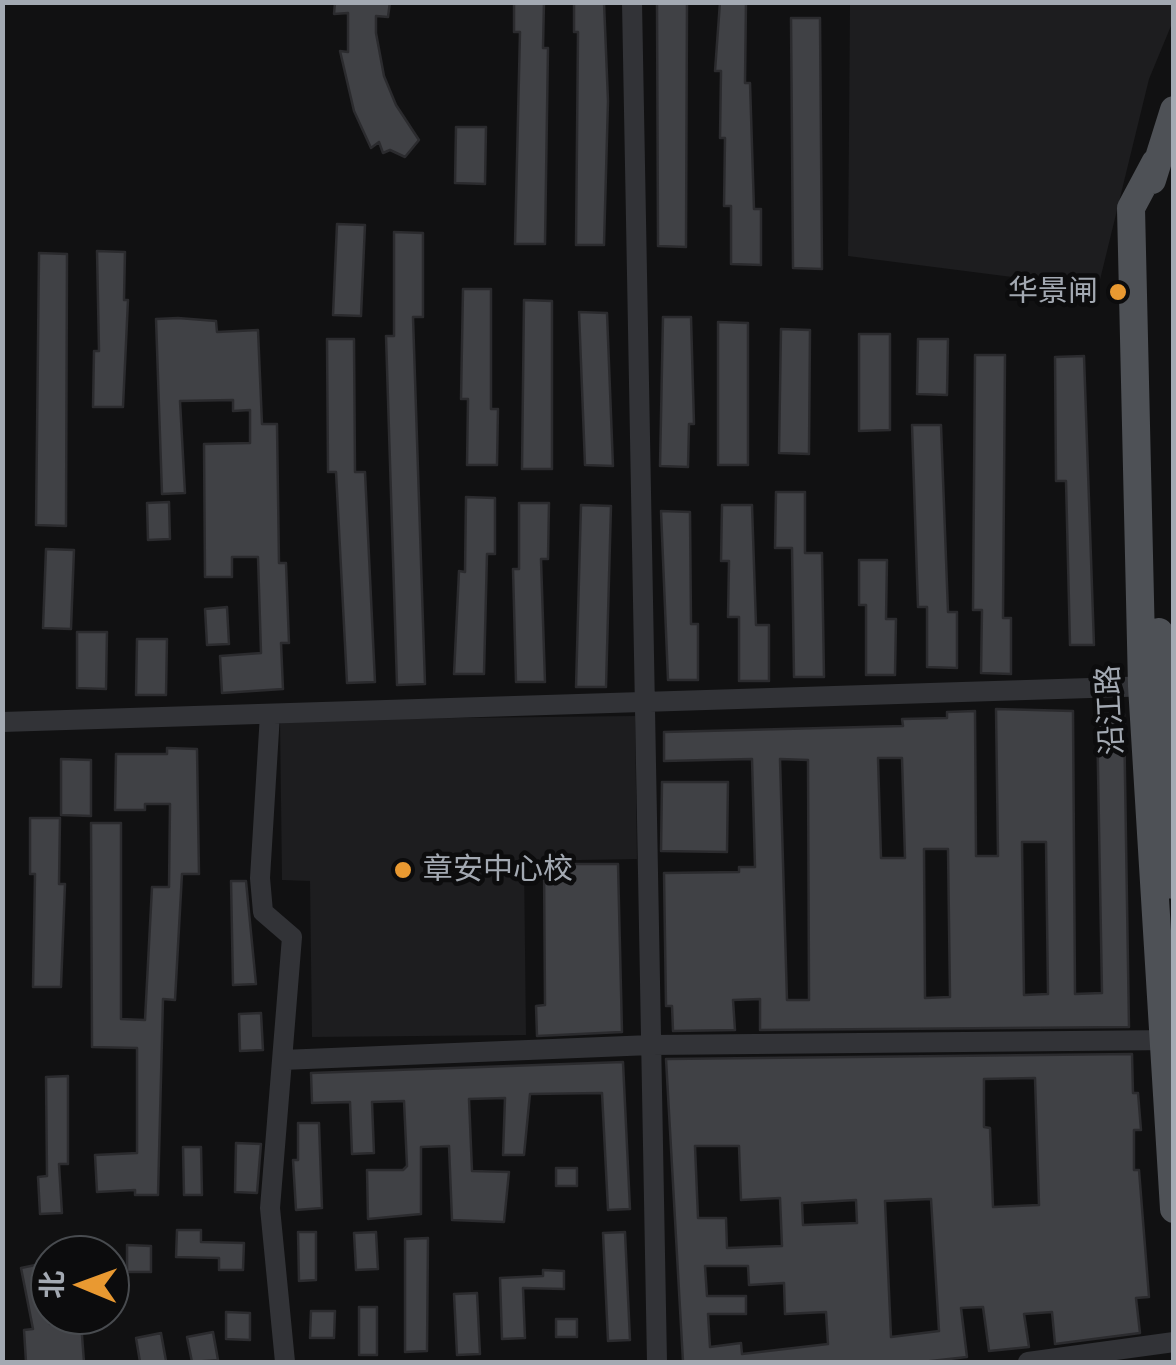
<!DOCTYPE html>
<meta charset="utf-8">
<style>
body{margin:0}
#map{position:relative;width:1176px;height:1365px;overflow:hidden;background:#111112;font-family:Montserrat,"Noto Sans SC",sans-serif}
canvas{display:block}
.frame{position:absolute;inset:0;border:5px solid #a3a9b2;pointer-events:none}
.north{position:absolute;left:30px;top:1235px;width:100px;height:100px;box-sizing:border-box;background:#0c0c0d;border:2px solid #484b4f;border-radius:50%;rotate:271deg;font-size:28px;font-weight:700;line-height:40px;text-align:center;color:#a3a9b2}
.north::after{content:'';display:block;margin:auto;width:35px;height:45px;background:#e99931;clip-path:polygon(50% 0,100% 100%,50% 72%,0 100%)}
</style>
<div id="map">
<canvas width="1176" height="1365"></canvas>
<div class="frame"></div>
<div class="north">北</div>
</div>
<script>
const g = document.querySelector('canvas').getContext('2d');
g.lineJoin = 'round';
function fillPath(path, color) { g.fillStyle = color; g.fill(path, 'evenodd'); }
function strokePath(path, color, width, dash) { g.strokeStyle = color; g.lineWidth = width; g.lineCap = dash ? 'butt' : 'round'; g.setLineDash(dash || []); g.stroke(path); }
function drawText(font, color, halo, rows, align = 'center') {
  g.font = font + ' Montserrat,"Noto Sans SC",sans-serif'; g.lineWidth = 9; g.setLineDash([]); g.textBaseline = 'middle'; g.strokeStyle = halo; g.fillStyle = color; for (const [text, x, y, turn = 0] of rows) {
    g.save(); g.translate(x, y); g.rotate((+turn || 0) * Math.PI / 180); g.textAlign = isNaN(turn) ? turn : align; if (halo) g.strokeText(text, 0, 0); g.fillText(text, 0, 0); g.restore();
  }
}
fillPath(new Path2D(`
 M850,3H1173V21L1149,79L1098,288L848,256Z
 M635,716L637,859L524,861L526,1035L312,1037L310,881L282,880L280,720Z`), '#1d1d1f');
const building = new Path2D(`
 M335,2H390L388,17L376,16V33L384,76L396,105L419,140L405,157L390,150L383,153L379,142L371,148L354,111L340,51L348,52V13L334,14Z
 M514,2H544L543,48H548L545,244H515L520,32H514Z
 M574,2H604L608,101L604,245H576L578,32H574Z
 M657,2H687L686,247L658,246Z
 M720,2H746L745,83H750L754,209H761V265L731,264V206H724L725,138H720L721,71H715Z
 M791,18H820L822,269L793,268Z
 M456,127H486L485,184L455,183Z
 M337,224L365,225L361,316L333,315Z
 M394,232L423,233V317H413L425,684L397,685L386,336H394Z
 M97,251L125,252L124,300H128L123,407H93L94,351H99Z
 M39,253L67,254L66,526L36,525Z
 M463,289H491V409H498L497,465H467L468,399H461Z
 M524,300L552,301V469H522Z
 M579,312L607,313L613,466L585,465Z
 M663,317H691L694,424H689L688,467L660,466Z
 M178,318L216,321L217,332L258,330L262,424H277L279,563H286L289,643H281L283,689L222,693L220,656L261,653L258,557H232V577H205L204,444L250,443V410L233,411V400L180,401L185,493L162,494L156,319Z
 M718,322L748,323V465H718Z
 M781,329L810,330L809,454L779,453Z
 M859,334H890V430L859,431Z
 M327,339H354L355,472H365L375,682L347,683L336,472H328Z
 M918,339H948L947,395L917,394Z
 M975,355H1005L1003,618H1011V674L981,673L982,610H973Z
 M1084,356L1094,645H1070L1066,481H1056L1055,357Z
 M912,425H941L948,612H957V668L927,667V607H918Z
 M776,492H805V553H822L824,677H794L792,548H775Z
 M466,497L495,498V554H487L484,674H454L459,571L465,572Z
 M169,502L170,539L148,540L147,503Z
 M519,503H549L548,559H541L545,682H516L513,569H519Z
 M581,505L611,506L606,687H576Z
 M722,505H752L756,625H769V681H739V617H728L729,561H721Z
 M661,511L690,512L691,624H698V680H668Z
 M46,549L74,550L71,629L43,628Z
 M859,560H887L886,619H896L895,675H866V605H859Z
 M227,607L229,644L207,645L205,609Z
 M77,632H107L106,689L77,688Z
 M137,639H167L166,695H136Z
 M996,709L1073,711L1075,994L1102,993L1097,714H1124L1129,1027L760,1030V999L733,1000L735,1030L673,1031L672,1006H666L664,873L739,872V867H755L752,759L664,761V732L903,726L902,719L947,718V712L975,711L976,856H998ZM878,758H902L905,858H881ZM780,759L808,760L809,1000H787ZM1022,842H1046L1048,994L1024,995ZM924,849H948L950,997L925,998Z
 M167,748L197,749L199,874H182L175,1000L163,999L158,1195H135V1190L97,1192L95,1155L137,1153V1048L92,1047L91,823H121V1019L145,1020L152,887H169L170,804H145V810H115L116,754H167Z
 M61,759L91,760V816L61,815Z
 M662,782H728L727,852L661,851Z
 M30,818H60L59,884H65L61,987H33L35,874H30Z
 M544,864H618L622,1032L537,1036L536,1006L545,1005Z
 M231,881H246L256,984L233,985Z
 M261,1013L263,1050L240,1051L239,1014Z
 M1132,1054L1133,1093H1138L1141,1130H1134V1170H1139L1149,1297L1136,1298L1140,1333L1055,1344L1052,1312L1024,1314L1029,1347L989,1351L983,1307L961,1308L967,1357L922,1362H683L666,1059ZM1035,1078L1039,1205L993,1207L990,1128L984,1127V1079ZM695,1146H739L741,1200L780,1198L782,1246L727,1248L726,1218H698ZM931,1199L939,1331L891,1337L885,1201ZM856,1200L857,1223L803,1225L802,1203ZM705,1266H748L749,1285L784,1283L785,1314L826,1312L828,1344L742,1354L741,1343L710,1347L708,1314H746V1296H707Z
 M623,1062L630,1209L608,1210L602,1093L530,1094L524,1155H503L505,1098L469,1099L472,1171L509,1172L504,1222L452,1220L449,1146L421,1147V1214L368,1219L367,1170H403L407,1166L404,1101L372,1102L374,1153L352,1154L350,1102L312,1103L311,1073Z
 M68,1076V1164H59L62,1213L40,1214L38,1177L47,1176L46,1077Z
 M298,1123H319L322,1208L296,1210L293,1160H298Z
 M236,1143L261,1144L257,1193L235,1192Z
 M183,1147H201L202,1195H184Z
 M556,1168H577V1186H556Z
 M177,1230H201V1242L244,1243L243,1270H219V1258L176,1257Z
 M298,1232H316V1280L299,1281Z
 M376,1232L378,1269L356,1270L354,1233Z
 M625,1232L630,1340L608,1341L603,1233Z
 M428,1238L427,1351L405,1352V1239Z
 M127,1245L151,1246V1272H127Z
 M45,1263L50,1324L81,1322L84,1362H26L24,1330L33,1329L21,1268Z
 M543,1270L564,1271V1289L523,1288L525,1338L502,1339L500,1278L543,1276Z
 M477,1293L480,1354L457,1355L454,1294Z
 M359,1307H377V1355H359Z
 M311,1311H335L334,1338H310Z
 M226,1312L250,1313V1340L226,1339Z
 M556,1319H577V1337H556Z
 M213,1332L218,1360L192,1362L187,1337Z
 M161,1333L166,1361L140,1362L136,1338Z`);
fillPath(building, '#404145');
strokePath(building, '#2b2b2e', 2.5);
strokePath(new Path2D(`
 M632,2L657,1362
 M270,714L260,878L263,912L292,937L270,1208L285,1362
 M2,722L1154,686
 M282,1060L651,1045L1174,1040
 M1028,1362L1174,1342`), '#323337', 20);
strokePath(new Path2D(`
 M1155,163L1131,208L1142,686L1174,1209
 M1152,180L1174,110
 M1159,632L1174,885`), '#4e5156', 28);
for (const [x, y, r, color] of [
 [1118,292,10,"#e99931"],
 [403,870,10,"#e99931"]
]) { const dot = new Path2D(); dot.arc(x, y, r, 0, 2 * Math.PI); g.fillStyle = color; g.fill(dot); strokePath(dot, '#0c0c0d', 4); }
drawText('30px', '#a3a9b2', '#0c0c0d', [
 ["华景闸",1098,292],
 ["章安中心校",423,870,"left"]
], 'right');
drawText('30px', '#a3a9b2', '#0c0c0d', [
 ["沿江路",1111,710,-93]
]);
</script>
